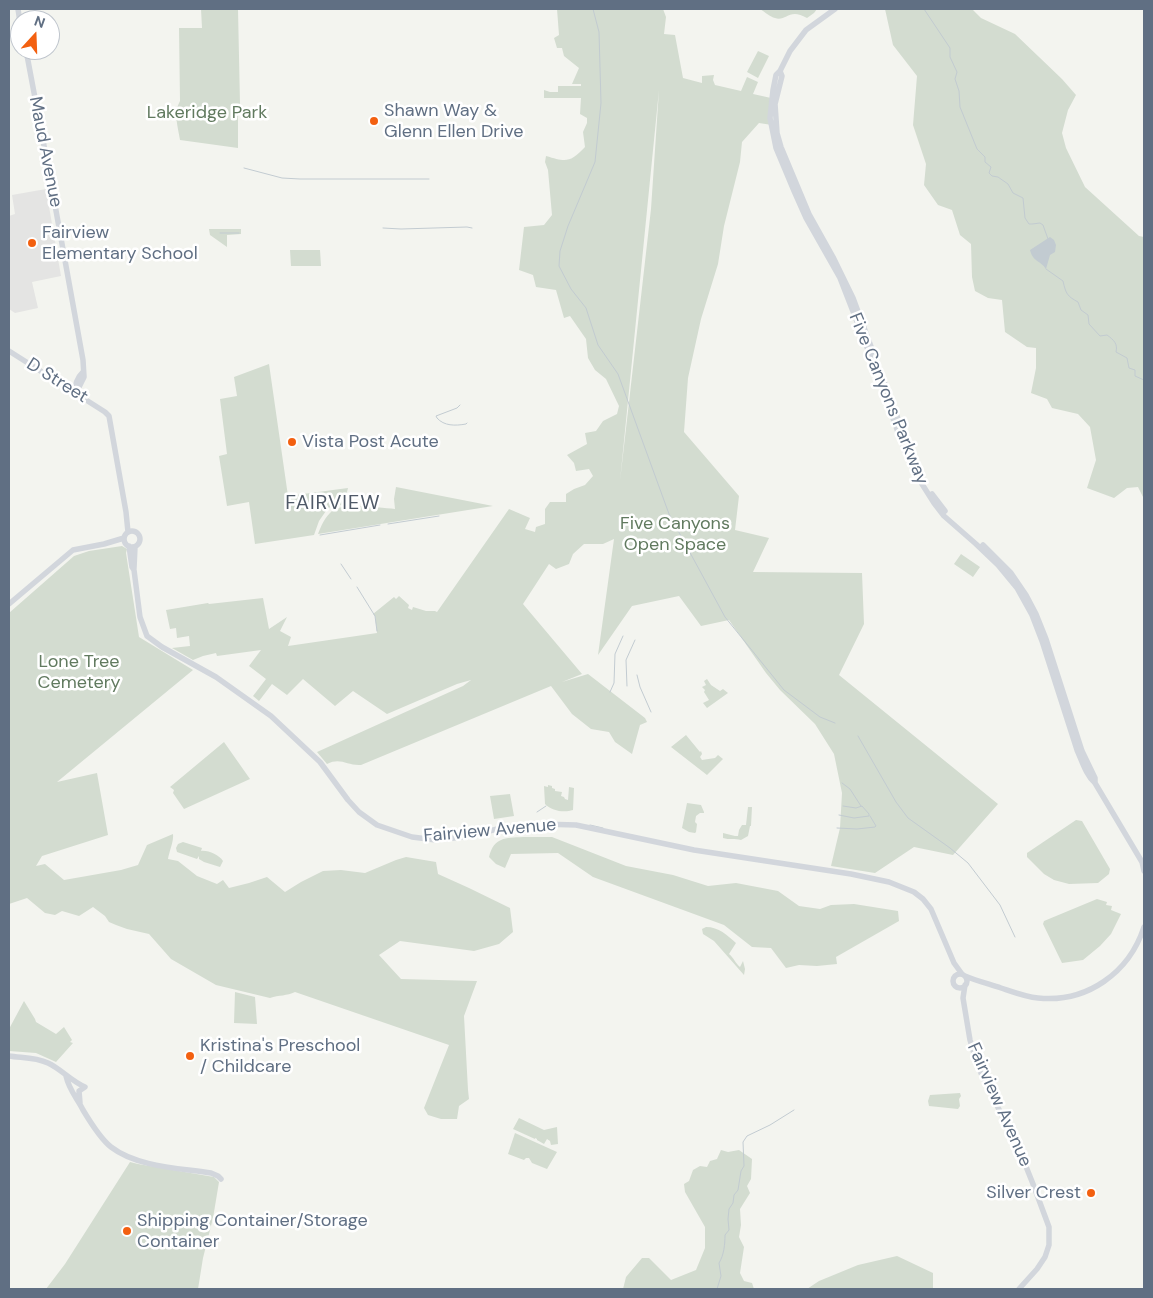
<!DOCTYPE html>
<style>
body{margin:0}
#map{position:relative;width:1153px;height:1298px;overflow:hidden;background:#f3f4ef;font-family:"DM Sans",sans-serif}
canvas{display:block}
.frame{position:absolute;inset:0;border:10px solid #606f83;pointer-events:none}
.north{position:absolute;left:10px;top:10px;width:50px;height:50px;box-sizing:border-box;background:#fff;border:1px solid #bfc5cd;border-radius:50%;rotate:20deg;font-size:14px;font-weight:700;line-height:20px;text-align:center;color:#606f83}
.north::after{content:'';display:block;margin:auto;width:18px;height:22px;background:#f36010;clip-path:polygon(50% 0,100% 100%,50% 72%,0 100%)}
</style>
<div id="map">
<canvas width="1153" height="1298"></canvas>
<div class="frame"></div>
<div class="north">N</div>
</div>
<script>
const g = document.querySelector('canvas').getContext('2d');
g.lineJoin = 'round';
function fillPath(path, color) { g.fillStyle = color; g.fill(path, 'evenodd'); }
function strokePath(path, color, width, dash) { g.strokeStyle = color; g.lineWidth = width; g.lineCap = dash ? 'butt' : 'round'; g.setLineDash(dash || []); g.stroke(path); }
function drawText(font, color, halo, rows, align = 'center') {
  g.font = font + ' "DM Sans",sans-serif'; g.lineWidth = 5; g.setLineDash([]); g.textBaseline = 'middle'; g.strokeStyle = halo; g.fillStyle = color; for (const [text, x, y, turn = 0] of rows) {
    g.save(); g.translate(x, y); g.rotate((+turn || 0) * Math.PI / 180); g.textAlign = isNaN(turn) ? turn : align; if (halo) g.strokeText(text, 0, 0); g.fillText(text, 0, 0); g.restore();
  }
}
fillPath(new Path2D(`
 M46,189L61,276L32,282L38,308L15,313L9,309V216L15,214L12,195Z`), '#e4e4e3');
fillPath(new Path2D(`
 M201,9H238L240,104L238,117V148L180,140C178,127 173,113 180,101L179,28H202Z
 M557,9H663L666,17L664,34L675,35L683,78L702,83V76L714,75L713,80L715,85L741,91L747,77L758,82L753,94L771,98L772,125L759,123L742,142L740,162L724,226L718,264L701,319L688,378L684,432L739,496L735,530L769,538L753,572L862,573L864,624L839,675L998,804L953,855L914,847L875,873L831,866L840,828L842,793L834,754L815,724L780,690L766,673L729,620L701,626L679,596L632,606L598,655L614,539L603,544H584L573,554L569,564L556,569L549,564L523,604L582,674L562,682L588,674L645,718L647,722L640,725L632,754L615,742L609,732L591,729L572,714L551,686L361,765C347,766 341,757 327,764L317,752L463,686L471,680L457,684L387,714L353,691L335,706L303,679L287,695L272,684L259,701L253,696L266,679L249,666L261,650L217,656L216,653L203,656L193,660L172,648L190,646L189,636L177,638L176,628L170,629L166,610L208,603L209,604L263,598L269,629L287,617L280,631L291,637L288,646L377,633L375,616L373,614L394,597L396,599L399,596L409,605L408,608L412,610L413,607L426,611H435L437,612L509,509L530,518L525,529L535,532L536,527L545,524V509L550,502H566V494L574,489L585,485L593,476L589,469L576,471L574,463L567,455L587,444L585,433L596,431L603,421L617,414L619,406L606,379L595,370L588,358L586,339L570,316L564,318L556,290L536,287L533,275L519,270L524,227L544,225L552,215L548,170L545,162L546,156C566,162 570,163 585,147L583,132L587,123V118L580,114L581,98H544V90L550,92H558V86H581V84H572L579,68L564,56L562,48H557L554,38L559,35ZM659,90L651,209L620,481Z
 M760,9H817L814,13L807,18C789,7 786,22 775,18C770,17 765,12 760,9Z
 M885,9H972L981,18L1015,34L1062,79L1076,95L1068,110L1062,133L1066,148L1085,187L1139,236L1144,237V499L1138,487L1127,488L1114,498L1087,488L1096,460L1090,427L1078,414L1052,408L1047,399L1031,393L1036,368V348L1027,347L1005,332L1002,300L988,298L975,291L972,277L971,244L960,235L952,210L938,205L924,185L926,164L913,125L917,76L893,45Z
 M758,51L769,56L758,78L747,72Z
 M209,229H241V234L227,235V247L210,235Z
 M290,250H320L321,266H291Z
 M269,364L288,496L348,488L346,496L352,502L328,508L319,521L314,535L255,544L249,502L227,506L219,456L227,454L220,399L237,396L234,377Z
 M396,487L493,506L318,534C321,526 325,517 332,511C345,502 379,508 395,509L394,499Z
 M122,546L127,549L126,553L139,637L193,670L57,782L97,773L108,835L42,856L36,866L45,864L64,880L121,870L138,865L147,845L173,834C174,841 169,852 168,859L178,861L197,876L217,884L223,880L229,888L249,883L267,877L285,892L301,882L323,871L341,870L365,873L396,860L406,857L436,862L438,874L469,888L510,908L513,932L499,944L474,951L400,941L379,955L401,979L477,981L464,1016L468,1090L469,1099L459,1106L457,1119H441L428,1115L424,1108L449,1045L295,992C287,996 279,995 270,998L216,985L171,959L149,934L127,929L116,925L109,922L105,916L93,907L79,916L62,911L55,915L45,913L27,898L9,904V613L74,556L89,551Z
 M961,554L980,567L973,577L954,564Z
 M707,679L711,685L720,691L723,689L728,693L707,708L703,703L709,700L704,692L705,690L702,687L706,685L704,681Z
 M686,735L700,752L701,751L702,754L700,757L702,760L715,758L718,755L723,759L707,775L671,747Z
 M224,742L250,779L184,809L173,793L174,790L170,787Z
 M548,785L552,786V788L555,789V791L562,792L561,796L564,797L565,799L568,800L569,787L574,788L573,810C564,813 552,811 545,804L544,786L548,787Z
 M510,794L514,816L494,819L490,796Z
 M687,803L701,805L704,812V813H700L696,816L695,822L697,824L696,832L695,833L689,832L682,828Z
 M748,807H752L751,826H750L748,836L741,840C735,838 729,840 723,838V833L735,836H738L739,830L742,825H746Z
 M1076,820L1082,821L1110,869L1109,874L1098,883L1069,884L1054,880L1044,874L1027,857V853Z
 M523,837H552L626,866L673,875L708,886L736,883L778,891L799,906L820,909L831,905L854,904L898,911L899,921L836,957L837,964L817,966L799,965L786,968L771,948L752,947L724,925L593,877L558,853L511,854L505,868L496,864L489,857C494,837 505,838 523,837Z
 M183,842L202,848L201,851C208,850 219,855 223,861L220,867L204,862L199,859V856L197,859L177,852L176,848L178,844Z
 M1097,899L1107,902L1106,905L1112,906L1111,910L1121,914L1111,934L1100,946L1083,960L1062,963L1043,924L1044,921Z
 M706,927C719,927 727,935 736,943L729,954C734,958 735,963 740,967L743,961L745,969L744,975L714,941L703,934L702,929Z
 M235,992L255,997L257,1024L234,1023Z
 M24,1001L35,1019L36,1022L56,1034L64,1027L72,1040L70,1042L73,1043L56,1062L36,1053L9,1051V1029Z
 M960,1093L961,1096L959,1099L960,1106L958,1109L929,1106L928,1101L930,1095Z
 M519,1118L544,1130L557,1127L558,1144L551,1145L550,1141L547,1139L544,1144L537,1140V1139L535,1138V1139L513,1129Z
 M515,1133L557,1152L547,1169L532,1163L529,1158H526L524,1160L508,1154Z
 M721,1150L728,1152L739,1150L752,1159L751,1179L747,1186L750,1193L740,1209L741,1225L739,1237L744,1247L740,1273L744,1281L752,1283L754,1289H623L626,1277L642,1258H649L671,1280L696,1270L705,1248V1227L685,1192L684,1184L689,1181L693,1170L700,1166L707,1167L710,1161L717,1159Z
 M130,1162L138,1164L214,1177L219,1182L213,1218L203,1258L198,1289H46L65,1264Z
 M897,1256L933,1273V1289H807L819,1281L858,1265Z`), '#d3dcd0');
fillPath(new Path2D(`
 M1050,237L1054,240L1056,245L1055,252L1050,255L1046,269C1040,260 1033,262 1030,250Z`), '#c2cbd1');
strokePath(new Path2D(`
 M593,9L599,32L601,103L595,162L568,226L560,251L559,266L571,289L586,308L598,345L618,374L669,514L725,617L784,690L820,717L835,723
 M924,9L950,48V57L957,72L955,79L959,91L960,107L977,149L985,157V162L991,167L989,173L992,176L998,177L1008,184L1013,193L1023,198L1025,218L1029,224H1032L1040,223L1043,225L1048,239
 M244,168L282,178L300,179H429
 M383,228L401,229L467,227L472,228
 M220,233H239
 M1046,269L1063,281C1066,294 1067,296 1078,302L1081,310L1088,315L1089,324L1100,336L1107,335C1114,340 1118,344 1116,352L1127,358L1129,368L1135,370V376L1144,380
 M460,405L457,408L436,416L437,418C444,426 455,426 466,424L467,423
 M388,524L439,516
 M320,535L380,525
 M341,564L351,579
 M357,587L375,616L377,631
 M637,675L640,687L651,712
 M627,686L626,660L635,640
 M610,692L614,683L615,654L623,636
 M858,736L896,802L908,818L950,848L968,863L1000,905L1015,937
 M842,783L850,789L861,806
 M537,812L546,806
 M839,815L854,818L869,816V814L862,806L856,808L843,806
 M590,825L603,828
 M837,828L857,829L875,827L876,826L870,816
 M717,1289L721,1276L719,1263C724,1255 725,1244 725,1235L729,1230L728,1219L729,1209L733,1203L734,1195L738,1190L741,1171L744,1166L743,1142L747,1136L770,1125L794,1110`), '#c2cbd1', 1);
strokePath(new Path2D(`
 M18,9L20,22
 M835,9L806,30L790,51L780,71L776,75L773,90L770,118L776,148L794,191L806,218L840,278L870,355L906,454L915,473L934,503L944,516L976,544L998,565L1017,588L1032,615L1042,641L1077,750C1082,761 1086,775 1095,783L1142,862L1144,871
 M26,50L51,183L83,360L84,377L76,393
 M780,71L782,76L775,104L777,133L781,147L809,214L833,257L853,298L873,352
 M9,351L105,412L109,416L126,512L128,532
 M885,384L916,467
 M76,393C74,384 77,378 83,372
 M932,494L945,511
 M124 539a8 8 0 1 1 16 0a8 8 0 1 1-16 0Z
 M983,545L1011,573L1026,595L1036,614L1046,639L1082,751L1095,778V783
 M129,546L132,567L134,570L140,617L147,636L162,647L216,677L271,716L320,762L348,800L359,812L377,825L412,837L436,840L463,837L502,828L541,824L576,825L694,850L851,874L889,882L914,892L923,899L931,909L954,963L962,974
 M134,568L135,547
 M9,604L73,550L104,544L124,538
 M953 981a7 7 0 1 1 14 0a7 7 0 1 1-14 0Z
 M965,976C977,981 989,984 1001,988C1013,992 1026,997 1038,998C1087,1003 1129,973 1144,927
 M965,985L963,998L970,1040L975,1057L981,1073L1021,1154L1033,1184L1049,1227V1245L1045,1257L1037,1269L1019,1289
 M9,1056C22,1058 35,1057 48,1063C61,1069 71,1081 85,1087L79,1091L80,1103
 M66,1076C69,1090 77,1098 83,1110C89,1120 102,1140 111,1147C137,1167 179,1168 211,1173L218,1176L221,1179`), '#d2d6dc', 5.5);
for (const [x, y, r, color] of [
 [374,121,5,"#f36010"],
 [32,243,5,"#f36010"],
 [292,442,5,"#f36010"],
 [190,1056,5,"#f36010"],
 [1091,1193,5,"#f36010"],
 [127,1231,5,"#f36010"]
]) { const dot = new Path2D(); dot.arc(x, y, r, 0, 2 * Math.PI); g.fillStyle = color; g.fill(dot); strokePath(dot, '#fff', 2); }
drawText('18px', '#606f83', '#fff', [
 ["Shawn Way &",384,111],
 ["Glenn Ellen Drive",384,132],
 ["Fairview",42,233],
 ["Elementary School",42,254],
 ["Vista Post Acute",302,442],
 ["Kristina's Preschool",200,1046],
 ["/ Childcare",200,1067],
 ["Silver Crest",1081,1193,"right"],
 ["Shipping Container/Storage",137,1221],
 ["Container",137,1242]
], 'left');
drawText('18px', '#617a5f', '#fff', [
 ["Lakeridge Park",207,113],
 ["Five Canyons",675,524],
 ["Open Space",675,545],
 ["Lone Tree",79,662],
 ["Cemetery",79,683]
]);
drawText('18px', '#606f83', '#fff', [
 ["Maud Avenue",45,152,79],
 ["D Street",57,381,32],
 ["Five Canyons Parkway",888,399,68],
 ["Fairview Avenue",490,831,-5],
 ["Fairview Avenue",999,1105,66]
]);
g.letterSpacing = '1px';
drawText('20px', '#4f5967', '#fff', [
 ["FAIRVIEW",333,504]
]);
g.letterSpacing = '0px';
</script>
